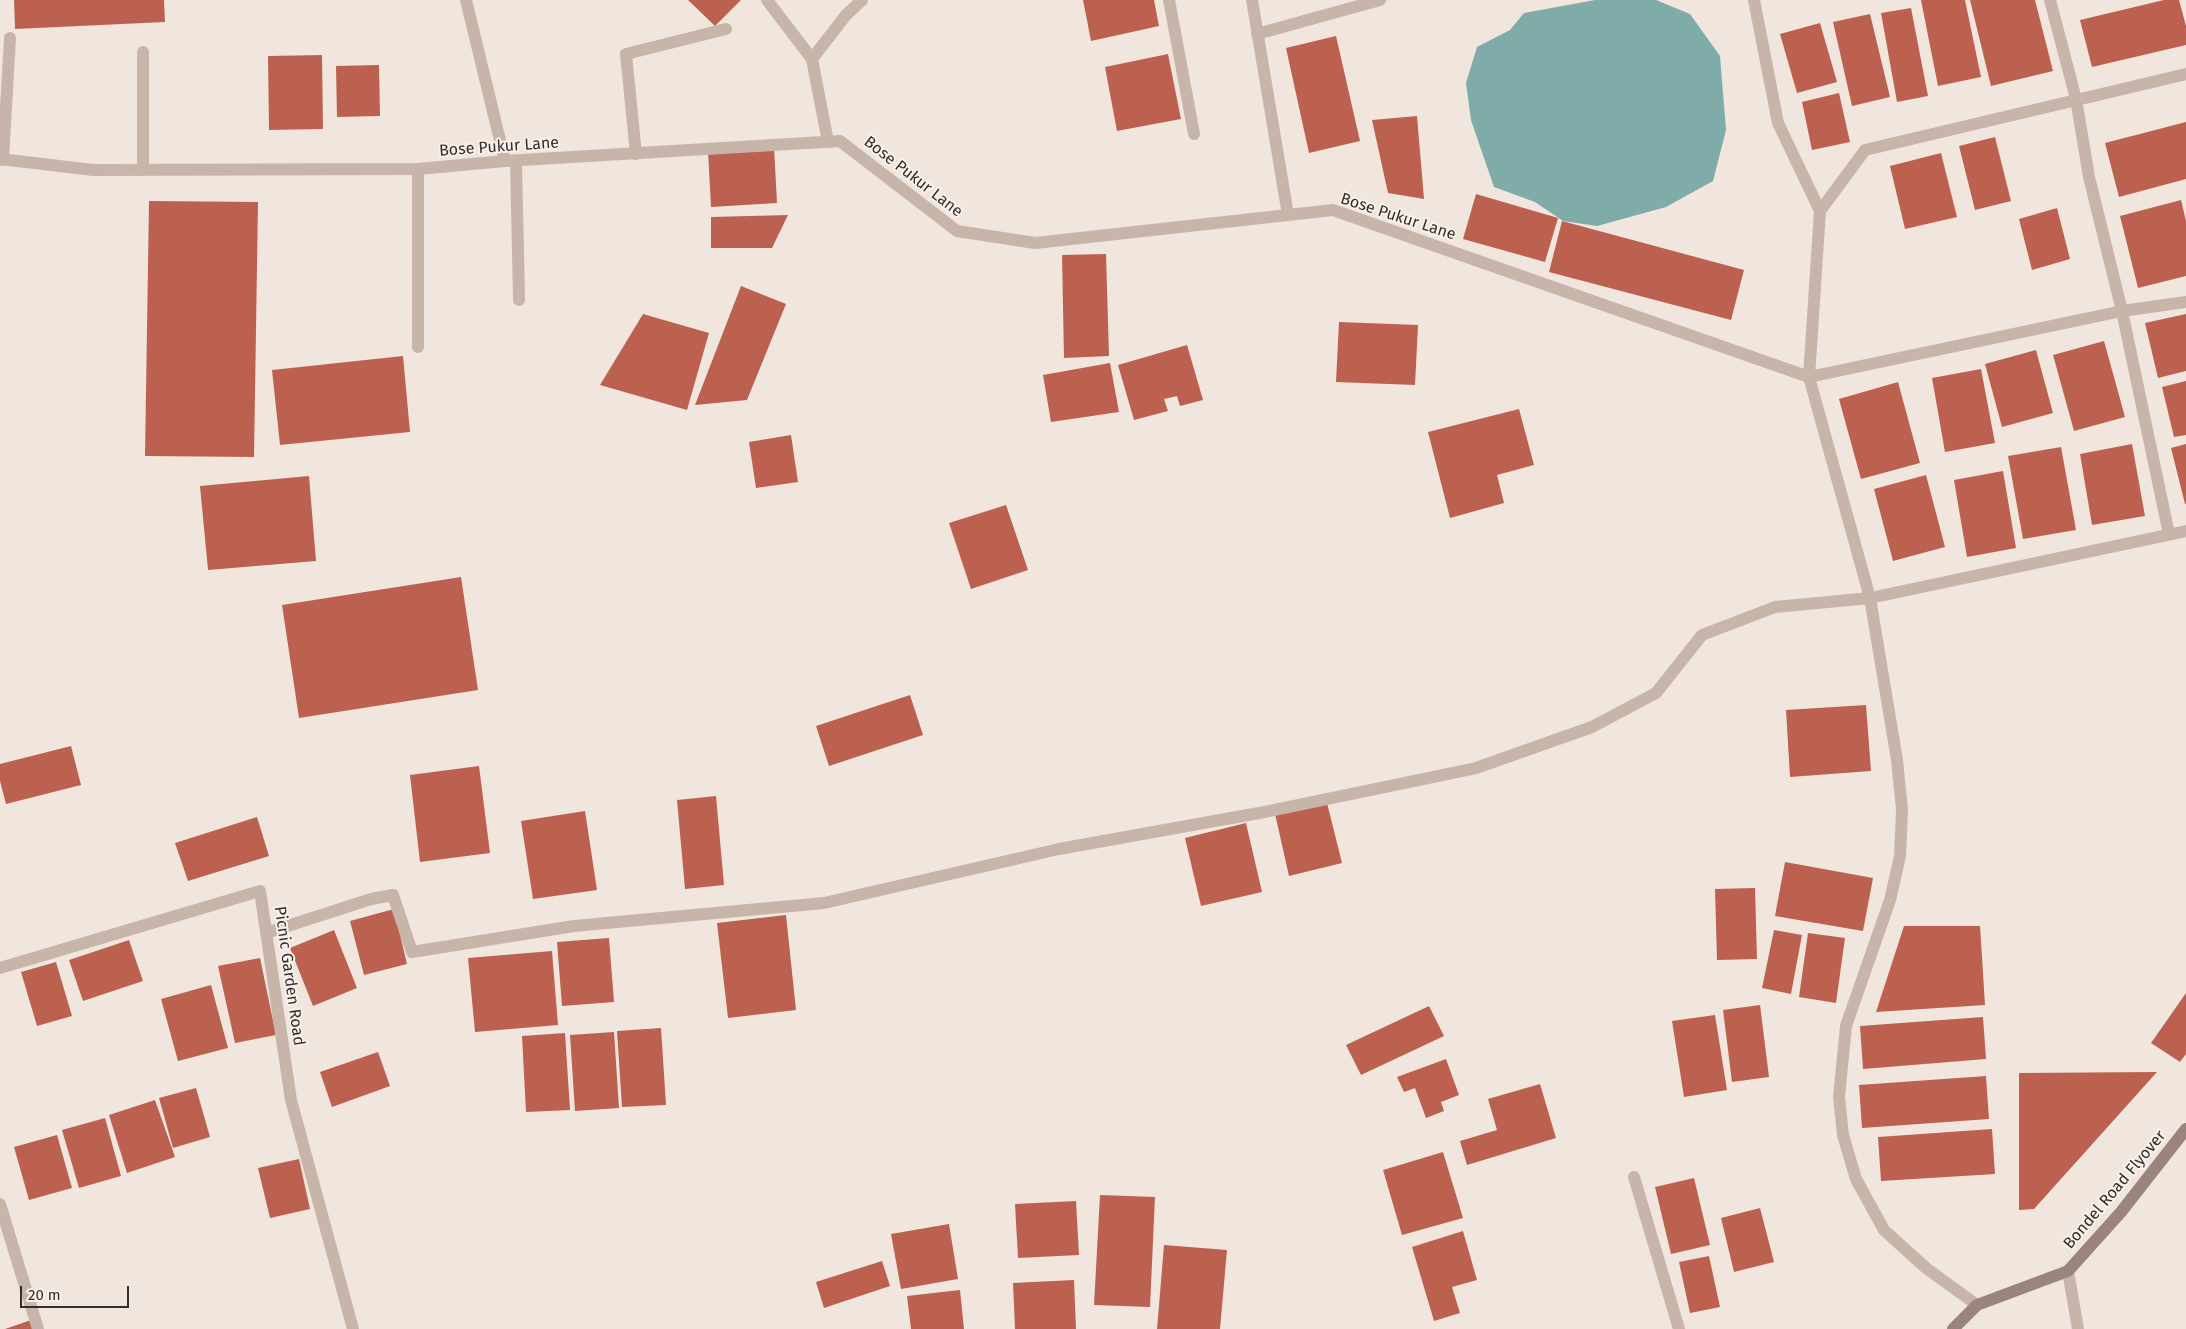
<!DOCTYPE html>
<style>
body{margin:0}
#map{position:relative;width:2186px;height:1329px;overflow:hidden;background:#f0e6de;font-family:"Fira Sans",sans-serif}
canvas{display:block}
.scale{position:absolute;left:20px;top:1286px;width:109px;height:22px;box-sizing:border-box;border:2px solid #362c29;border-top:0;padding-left:6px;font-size:15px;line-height:18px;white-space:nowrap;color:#362c29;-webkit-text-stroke:4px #f8f0ea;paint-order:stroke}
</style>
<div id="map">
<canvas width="2186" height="1329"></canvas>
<div class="scale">20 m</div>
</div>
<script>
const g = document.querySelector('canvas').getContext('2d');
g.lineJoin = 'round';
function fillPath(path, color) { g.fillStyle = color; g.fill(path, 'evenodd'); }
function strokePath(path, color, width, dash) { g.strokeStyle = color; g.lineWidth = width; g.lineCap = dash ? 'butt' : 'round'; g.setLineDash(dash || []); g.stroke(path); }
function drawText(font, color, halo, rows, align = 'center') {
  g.font = font + ' "Fira Sans",sans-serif'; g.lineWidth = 4; g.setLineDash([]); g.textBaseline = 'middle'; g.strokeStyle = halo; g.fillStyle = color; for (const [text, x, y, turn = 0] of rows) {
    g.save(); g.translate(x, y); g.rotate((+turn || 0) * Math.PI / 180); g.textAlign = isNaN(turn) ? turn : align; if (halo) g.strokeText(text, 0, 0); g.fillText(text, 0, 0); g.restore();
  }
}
fillPath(new Path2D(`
 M1595,0H1656L1690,14L1720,56L1726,130L1713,181L1666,207L1597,226L1563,221L1535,202L1494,187L1471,120L1466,83L1477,47L1510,30L1524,13Z`), '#7faba9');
fillPath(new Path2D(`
 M14,0H164L165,22L15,29Z
 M688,0H741L715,26Z
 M1083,0H1154L1159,26L1091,41Z
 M1921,0H1965L1981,77L1938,86Z
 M1970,0H2035L2053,71L1991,86Z
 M2164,0H2179L2186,26V45L2092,67L2080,20Z
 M1911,8L1928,96L1897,102L1881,13Z
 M1870,14L1890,97L1852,106L1833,22Z
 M1820,23L1837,82L1797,93L1780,34Z
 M1336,36L1360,141L1309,153L1286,48Z
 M1168,54L1181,119L1117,131L1105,67Z
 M322,55L323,129L269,130L268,56Z
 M379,65L380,116L337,117L336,66Z
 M1839,93L1850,142L1812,150L1802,102Z
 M1417,116L1424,199L1388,193L1372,120Z
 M2186,122V179L2119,197L2105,143Z
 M1995,137L2011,201L1975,210L1959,146Z
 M774,147L777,203L711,207L708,151Z
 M1941,153L1957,217L1905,229L1890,166Z
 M1476,194L1558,218L1545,262L1463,239Z
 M2181,200L2186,221V276L2138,288L2120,216Z
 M149,201L258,202L254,457L145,456Z
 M2057,208L2070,259L2032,270L2019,219Z
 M788,215L772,248H711V217Z
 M1562,221L1744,270L1731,320L1549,272Z
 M1106,254L1109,356L1064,358L1062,255Z
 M741,286L786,304L747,400L695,405Z
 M643,314L709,333L687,410L600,385Z
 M2186,314V371L2158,378L2145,323Z
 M1339,322L1418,325L1415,385L1336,382Z
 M2104,341L2125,417L2074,431L2053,355Z
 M1187,345L1203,400L1180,406L1177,396L1164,399L1168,411L1134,420L1118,365Z
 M2036,350L2053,413L2002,427L1985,364Z
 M403,356L410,432L280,445L272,370Z
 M1110,363L1119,412L1051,422L1043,375Z
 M1981,369L1995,443L1945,452L1932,378Z
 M2186,381V435L2174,437L2162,387Z
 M1898,382L1920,463L1861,479L1839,399Z
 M1519,409L1534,465L1497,475L1504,503L1450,518L1428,432Z
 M791,435L798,482L756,488L749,442Z
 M2132,444L2145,516L2092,525L2080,454Z
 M2186,444V504H2185L2171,448Z
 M2061,447L2076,530L2023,539L2008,456Z
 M2003,471L2016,548L1967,557L1954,480Z
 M1926,475L1945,547L1893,561L1874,489Z
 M309,476L316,561L208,570L200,486Z
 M1006,505L1028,570L971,589L949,523Z
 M461,577L478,690L299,718L282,605Z
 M910,695L923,735L829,766L816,726Z
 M1866,705L1871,771L1790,777L1786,710Z
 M71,746L81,785L6,804L0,781V764Z
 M479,766L490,853L420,862L410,775Z
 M716,796L724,885L685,889L677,800Z
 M1327,803L1342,863L1289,876L1275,814Z
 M585,811L597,890L533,899L521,821Z
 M257,817L269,856L188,881L175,843Z
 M1246,823L1262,892L1201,906L1185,838Z
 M1785,862L1873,878L1863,931L1775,916Z
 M1755,888L1757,959L1717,960L1715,889Z
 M394,909L407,964L364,975L350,921Z
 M786,915L796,1010L728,1018L717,923Z
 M1904,926H1980L1985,1005L1876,1012Z
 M334,930L357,988L313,1006L290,948Z
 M1774,930L1802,935L1791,994L1762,988Z
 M1808,933L1845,938L1836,1003L1799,997Z
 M609,938L614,1002L562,1006L557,942Z
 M129,940L143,981L83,1001L69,960Z
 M552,951L558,1025L475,1032L468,958Z
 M260,958L276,1035L235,1043L218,966Z
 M56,962L72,1016L37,1026L21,972Z
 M211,985L228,1048L178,1061L161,999Z
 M2186,993V1054L2180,1062L2151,1043Z
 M1760,1005L1769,1077L1732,1082L1723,1010Z
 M1429,1006L1444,1036L1361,1075L1346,1045Z
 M1715,1015L1727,1090L1684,1097L1672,1021Z
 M1983,1017L1986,1059L1863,1069L1860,1026Z
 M661,1028L666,1105L622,1107L617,1031Z
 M614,1032L619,1108L575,1111L570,1035Z
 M565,1033L570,1110L526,1112L522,1036Z
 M378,1052L390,1086L332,1107L320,1072Z
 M1446,1059L1459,1095L1441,1102L1444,1111L1426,1118L1415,1088L1404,1092L1397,1077Z
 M2157,1072L2034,1209L2019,1210V1073Z
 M1986,1076L1989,1119L1862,1128L1859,1085Z
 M1540,1084L1556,1138L1467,1165L1460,1141L1497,1130L1488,1099Z
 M196,1088L210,1137L173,1148L159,1098Z
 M155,1100L175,1157L127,1173L109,1115Z
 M105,1118L121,1176L79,1188L62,1130Z
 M1992,1129L1995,1174L1881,1181L1878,1137Z
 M57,1135L72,1188L29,1200L14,1147Z
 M1443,1152L1463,1218L1402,1235L1383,1170Z
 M299,1159L310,1209L270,1218L258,1168Z
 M1694,1178L1710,1245L1671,1254L1655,1187Z
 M1100,1195L1155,1197L1150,1307L1094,1305Z
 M1076,1201L1079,1255L1018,1258L1015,1204Z
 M1760,1208L1774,1262L1734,1272L1721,1218Z
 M949,1224L958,1279L901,1289L891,1234Z
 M1463,1231L1477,1280L1452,1287L1460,1313L1434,1321L1412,1247Z
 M1164,1245L1227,1250L1220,1329H1157Z
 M1709,1256L1720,1307L1690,1313L1679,1262Z
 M882,1261L890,1286L824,1308L816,1282Z
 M1074,1280L1076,1329H1015L1013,1283Z
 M960,1290L964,1329H911L907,1296Z
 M31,1320L35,1329H5Z`), '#bc6150');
strokePath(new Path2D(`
 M466,0L505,161
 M767,0L812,59
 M828,142L812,59L846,15L862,0
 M636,154L626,54L726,29
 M3,160L10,38
 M516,161L519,300
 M418,169V347
 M143,170V52`), '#c8b5aa', 12);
strokePath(new Path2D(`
 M1169,0L1194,134
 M1252,0L1288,215
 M1754,0L1778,123L1820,211L1809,377L1870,598L1897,760L1902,810L1900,856L1890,900L1846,1026L1839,1097L1843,1135L1856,1179L1884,1230L1926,1268L1977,1305
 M2050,0L2076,99L2089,177L2122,311L2169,534
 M1257,34L1380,0
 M0,159L93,170L418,169L505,161L840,141L957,231L1035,243L1333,210L1809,377
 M1820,211L1865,150L2186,74
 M1809,377L2122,311L2186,302
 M266,933L371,899L393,895L412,952L574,926L824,903L1059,849L1259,813L1476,768L1592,727L1656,693L1702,635L1775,607L1870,598L2186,531
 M0,968L260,891L291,1100L353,1329
 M1634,1177L1679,1329
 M0,1204L38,1329
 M2068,1271L2078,1329`), '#c8b5aa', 12);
strokePath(new Path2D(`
 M1953,1329L1977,1305L2068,1271L2121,1212L2186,1129`), '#9b847c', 12);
drawText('16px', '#362c29', '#f8f0ea', [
 ["Bose Pukur Lane",499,147,-4],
 ["Bose Pukur Lane",913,177,38],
 ["Bose Pukur Lane",1398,217,18],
 ["Picnic Garden Road",289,976,82],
 ["Bondel Road Flyover",2115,1190,-50]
]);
</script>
